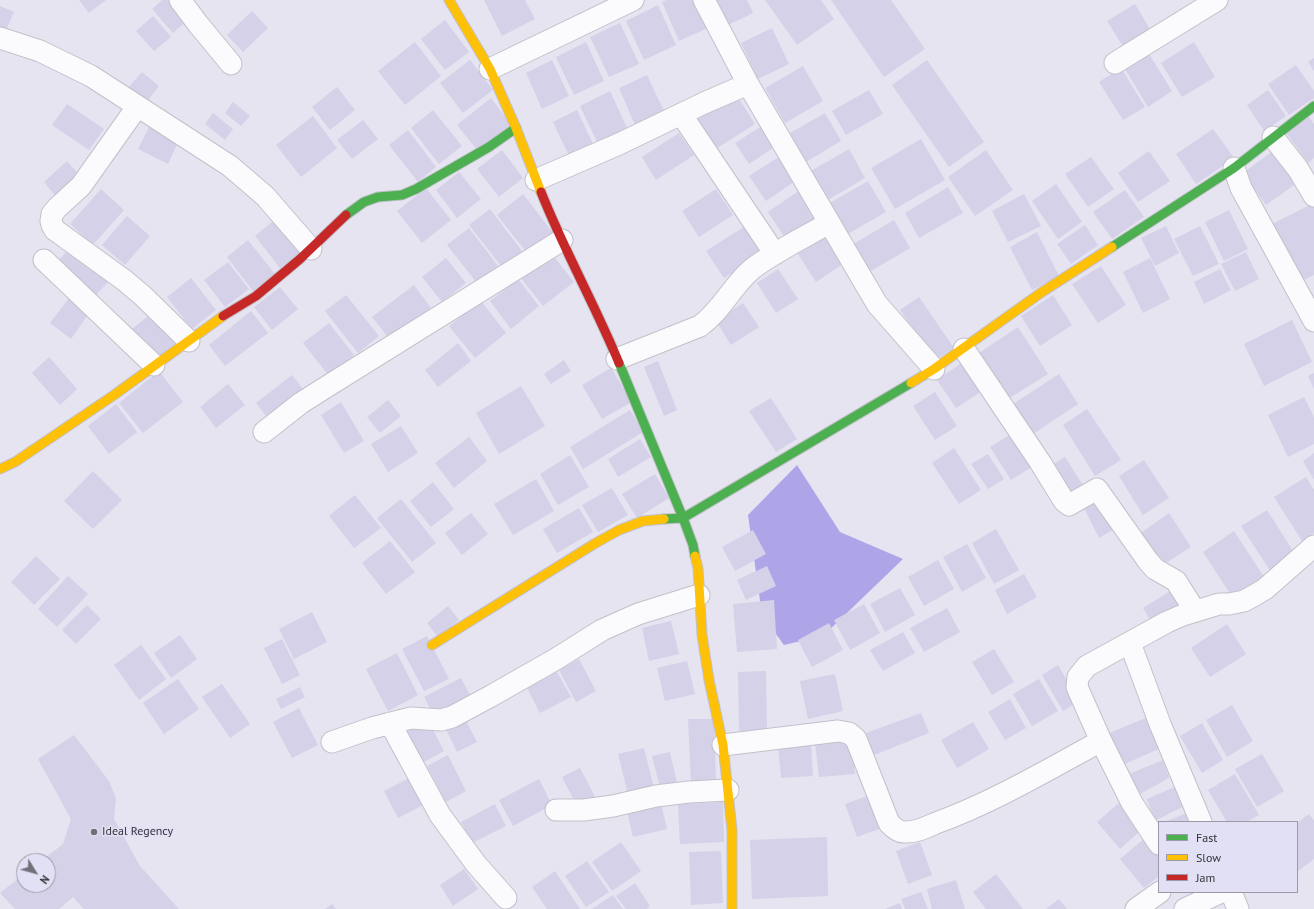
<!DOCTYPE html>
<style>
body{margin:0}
#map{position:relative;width:1314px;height:909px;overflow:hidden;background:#e6e4f0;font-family:"PT Sans",sans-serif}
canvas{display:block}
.legend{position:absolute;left:1158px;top:821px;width:140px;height:72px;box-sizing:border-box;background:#e2e0f4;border:1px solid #9c9aa9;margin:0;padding:5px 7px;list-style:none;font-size:12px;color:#333239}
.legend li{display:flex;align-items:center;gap:8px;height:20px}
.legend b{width:20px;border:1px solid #9c9aa9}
.north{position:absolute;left:16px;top:853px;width:40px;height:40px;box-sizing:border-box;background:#e2e0f4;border:1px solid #9c9aa9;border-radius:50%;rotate:127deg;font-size:11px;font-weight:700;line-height:16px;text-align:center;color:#333239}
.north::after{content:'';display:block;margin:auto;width:14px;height:18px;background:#727079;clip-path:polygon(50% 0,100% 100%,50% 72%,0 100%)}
</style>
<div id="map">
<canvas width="1314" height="909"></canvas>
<ul class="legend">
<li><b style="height:5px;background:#4caf50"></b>Fast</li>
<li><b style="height:5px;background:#ffc107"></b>Slow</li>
<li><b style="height:5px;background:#c62828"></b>Jam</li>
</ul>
<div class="north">N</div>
</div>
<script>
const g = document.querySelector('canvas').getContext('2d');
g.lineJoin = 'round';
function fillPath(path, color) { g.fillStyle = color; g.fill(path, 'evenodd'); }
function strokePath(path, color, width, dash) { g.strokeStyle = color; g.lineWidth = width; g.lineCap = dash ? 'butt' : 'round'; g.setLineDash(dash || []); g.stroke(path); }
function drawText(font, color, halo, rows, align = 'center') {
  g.font = font + ' "PT Sans",sans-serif'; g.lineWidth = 3; g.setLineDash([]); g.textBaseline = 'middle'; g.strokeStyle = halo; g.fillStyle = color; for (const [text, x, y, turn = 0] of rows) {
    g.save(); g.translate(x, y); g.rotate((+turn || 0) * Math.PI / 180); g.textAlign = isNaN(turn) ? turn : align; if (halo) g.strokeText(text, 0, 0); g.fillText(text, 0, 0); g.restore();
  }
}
fillPath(new Path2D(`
 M797,465L840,532L903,559L823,636L784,645L762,615L748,515Z`), '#aea5e8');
fillPath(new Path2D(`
 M79,0H106L89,13Z
 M162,0H174L190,18L173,33L152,9Z
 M484,0H525L535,19L502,36Z
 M667,0H700L712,26L679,41L662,2Z
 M714,0H747L753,13L726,26Z
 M765,0H821L834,19L797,45Z
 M831,0H891L925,49L884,77Z
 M1135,4L1154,36L1127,53L1107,21Z
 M658,5L676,45L644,60L626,21Z
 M0,6L14,12L5,32L0,30Z
 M252,11L268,28L243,52L227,35Z
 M153,16L171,37L154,51L136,31Z
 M445,20L469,52L445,70L421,39Z
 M620,23L639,64L609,77L590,37Z
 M772,28L789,64L758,79L741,43Z
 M415,42L441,76L405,105L378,71Z
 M586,42L604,81L574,95L556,57Z
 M1194,42L1215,77L1182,97L1161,63Z
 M1146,49L1172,91L1148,107L1122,64Z
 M1314,58V71L1308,62Z
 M470,60L493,90L463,113L440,83Z
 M552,60L569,96L542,109L526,73Z
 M927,60L984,142L949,167L892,85Z
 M1296,65L1314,91V98L1289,115L1268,84Z
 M803,66L823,101L785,123L765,88Z
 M1121,68L1145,107L1123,120L1099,82Z
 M142,72L159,86L145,104L127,89Z
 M647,75L664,111L635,125L619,88Z
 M337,87L355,110L330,130L312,107Z
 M869,90L883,114L846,135L832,111Z
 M1268,90L1286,116L1264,131L1247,105Z
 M610,91L628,130L598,144L580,106Z
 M736,94L755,124L714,150L695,121Z
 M491,98L511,125L478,151L457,125Z
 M233,102L250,116L241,126L225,113Z
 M67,104L104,129L89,150L52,125Z
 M433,110L462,146L439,164L411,128Z
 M577,110L594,146L570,158L553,122Z
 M213,113L233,129L225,140L205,124Z
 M825,113L841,141L806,162L790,133Z
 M313,116L337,148L301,177L276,145Z
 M1309,117L1314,124V158L1308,163L1287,134Z
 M363,120L378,139L352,159L337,140Z
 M765,124L779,144L749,164L735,143Z
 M150,125L179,140L168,164L138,149Z
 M1213,129L1234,158L1196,184L1176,154Z
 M408,130L436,167L418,182L389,145Z
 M679,133L694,155L656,180L642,157Z
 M921,139L945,180L895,209L871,168Z
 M849,149L865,178L828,200L811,171Z
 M502,150L523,178L499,197L477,169Z
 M986,150L1013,190L975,216L948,177Z
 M1149,151L1170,181L1138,202L1118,173Z
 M1273,151L1297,183L1266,205L1243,173Z
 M782,155L798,179L766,201L749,176Z
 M1091,157L1114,189L1088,207L1065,174Z
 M67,161L82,178L58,199L44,182Z
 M459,172L481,199L457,218L436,190Z
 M868,181L886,212L846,235L828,204Z
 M1056,184L1082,222L1058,239L1032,201Z
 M948,187L963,213L919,238L905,213Z
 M426,188L451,220L422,243L397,211Z
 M101,189L124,210L93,245L70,224Z
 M716,189L733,215L699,237L682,211Z
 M800,190L818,217L785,238L768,212Z
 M1125,190L1144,217L1112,239L1093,212Z
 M523,194L553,233L527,253L497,215Z
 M1024,194L1041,226L1008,242L992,211Z
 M1312,204L1314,207V275L1297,283L1268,226Z
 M490,209L525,255L505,271L469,225Z
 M1229,210L1248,249L1224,261L1205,222Z
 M127,216L150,236L125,265L102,245Z
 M277,218L302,251L280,268L255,236Z
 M894,220L910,248L866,274L850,246Z
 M747,225L764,252L724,278L706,251Z
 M1085,225L1098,245L1071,264L1057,244Z
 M1166,226L1179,253L1155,266L1141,238Z
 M1200,226L1219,264L1193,276L1174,239Z
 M469,228L498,266L477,283L447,245Z
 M1037,232L1059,276L1032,290L1010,247Z
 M824,234L843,264L816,282L796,251Z
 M248,240L275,274L253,291L227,257Z
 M70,248L108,282L94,297L56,263Z
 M1246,252L1259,279L1235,291L1221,264Z
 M552,254L574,282L543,306L521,278Z
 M446,258L466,283L442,302L422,277Z
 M1150,258L1170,299L1143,313L1123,272Z
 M228,262L249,289L225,307L204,280Z
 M1101,266L1126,305L1098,323L1072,284Z
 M778,269L798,299L776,313L757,283Z
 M1220,269L1231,290L1204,304L1194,282Z
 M191,278L216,310L192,329L167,297Z
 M518,279L539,306L511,329L490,301Z
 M414,285L431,308L390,340L372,317Z
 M280,287L298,309L272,330L254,307Z
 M72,294L92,309L71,339L50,323Z
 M346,295L379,336L358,353L325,311Z
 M1053,295L1072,325L1040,346L1021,316Z
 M919,297L954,348L935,360L900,310Z
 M481,301L506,333L475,358L449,326Z
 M743,303L759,327L731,345L716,321Z
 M251,311L268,333L225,366L209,345Z
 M152,313L176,343L156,359L132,329Z
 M1292,320L1312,362L1264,386L1244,344Z
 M329,323L354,355L329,376L303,343Z
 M1018,327L1048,374L1008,399L979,353Z
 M458,343L471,361L438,387L425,370Z
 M49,357L77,389L60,405L32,373Z
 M564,360L571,371L551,384L544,374Z
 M658,361L677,410L664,416L644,367Z
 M963,362L982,391L956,408L937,380Z
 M611,368L632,402L602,419L582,385Z
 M159,371L183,402L143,433L119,403Z
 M1314,373V389L1308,376Z
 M1059,374L1078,404L1033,434L1013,404Z
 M292,375L306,393L270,421L256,403Z
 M228,384L245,405L216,428L200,407Z
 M521,386L545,426L499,454L476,413Z
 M935,392L957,426L935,440L913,406Z
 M1304,397L1314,417V444L1288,457L1268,415Z
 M771,398L797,439L776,452L749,411Z
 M388,400L401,416L380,433L367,417Z
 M341,402L364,441L344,453L321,415Z
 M116,404L137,432L109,454L88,426Z
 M1087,409L1121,460L1095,476L1063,425Z
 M630,410L643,432L583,469L570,447Z
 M401,426L418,453L388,472L371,444Z
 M1014,432L1035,465L1011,480L990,447Z
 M469,437L487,461L454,488L435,463Z
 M640,439L651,457L618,477L608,459Z
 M954,448L981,490L959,504L932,463Z
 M1314,453V480L1303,461Z
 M988,454L1004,479L988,489L971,464Z
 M570,455L589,487L558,505L540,474Z
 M1065,457L1083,485L1068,495L1049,467Z
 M1144,460L1169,498L1143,515L1119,476Z
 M93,471L122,500L93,529L64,501Z
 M655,474L669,498L637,518L622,494Z
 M1306,477L1314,490V533L1302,541L1274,497Z
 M536,479L554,511L513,535L494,504Z
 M433,482L454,509L431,527L410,501Z
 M612,488L628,515L598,532L582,505Z
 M355,495L381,528L354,548L329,516Z
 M401,499L436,543L412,562L377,518Z
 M1101,499L1116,528L1099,538L1084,508Z
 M579,508L593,532L557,553L543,529Z
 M1267,510L1296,556L1271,572L1241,526Z
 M471,513L488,534L462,555L445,533Z
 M1169,513L1191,547L1158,568L1135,537Z
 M996,529L1019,570L994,584L972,543Z
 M753,530L766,554L735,571L722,547Z
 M1234,531L1264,577L1232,597L1203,552Z
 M390,541L415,572L386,594L362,563Z
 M967,544L986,578L962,592L943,557Z
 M36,556L60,579L34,605L11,582Z
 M938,560L954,589L924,606L908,577Z
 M767,566L776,586L746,600L737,580Z
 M1024,574L1037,597L1007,614L995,590Z
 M68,576L88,594L57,627L38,609Z
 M900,588L915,615L885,632L870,604Z
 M1175,588L1185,603L1153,624L1143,608Z
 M774,600L777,649L737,652L733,604Z
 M864,604L880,633L850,650L834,620Z
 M87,605L101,619L76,644L62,630Z
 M448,606L459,620L438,637L427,623Z
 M947,608L960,632L924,652L910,628Z
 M312,612L327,642L294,659L279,629Z
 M671,621L679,654L649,661L642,628Z
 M829,623L843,650L812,667L798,640Z
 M1227,624L1246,654L1210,677L1191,648Z
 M903,632L915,653L883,671L870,650Z
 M180,635L197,659L171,678L154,653Z
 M427,636L449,679L424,691L402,649Z
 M282,639L300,675L282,684L264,648Z
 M141,645L166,679L139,700L114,665Z
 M994,649L1014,682L992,695L972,662Z
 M397,653L418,695L388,711L366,669Z
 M579,659L596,691L576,702L559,670Z
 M687,661L695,694L665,701L657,668Z
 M1058,665L1079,701L1063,711L1042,675Z
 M766,671L767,731H739L738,672Z
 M557,672L571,697L540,713L527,688Z
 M835,674L843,711L808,719L800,681Z
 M461,678L471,697L434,716L424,697Z
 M178,679L199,709L164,734L143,703Z
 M1039,679L1058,711L1032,726L1013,694Z
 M222,684L250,724L230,738L202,697Z
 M300,687L305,697L281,709L276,699Z
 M1010,699L1026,728L1005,740L988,712Z
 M1232,705L1253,741L1227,757L1206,720Z
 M299,708L318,745L292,758L273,722Z
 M921,713L929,733L874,755L866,733Z
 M464,717L477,742L457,752L445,727Z
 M1148,717L1161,748L1120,766L1107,734Z
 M688,719H714L716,782L691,783Z
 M428,720L444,751L422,763L406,731Z
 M973,722L989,749L957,768L941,740Z
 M1202,723L1223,760L1202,773L1180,736Z
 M74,735L109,781L116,798L114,819L140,866L179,909H84L73,897L59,909H15L0,893L24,874V885H48V861H41L63,844L71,819L38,759Z
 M852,738L855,774L819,777L815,742Z
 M811,744L813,776L781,778L778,746Z
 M644,748L655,792L629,799L618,754Z
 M670,752L678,788L661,792L652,756Z
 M1262,754L1284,791L1257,807L1235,769Z
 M448,755L466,791L446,802L427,766Z
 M1163,760L1169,778L1138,795L1129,774Z
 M580,768L595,797L577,806L562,777Z
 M1235,774L1259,815L1246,822H1227L1208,790Z
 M413,776L427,803L398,818L384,791Z
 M539,779L552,805L513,826L499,800Z
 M1179,785L1188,804L1155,821L1147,799Z
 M870,795L882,828L857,837L845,804Z
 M660,799L667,829L633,837L626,807Z
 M723,802L724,842L680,844L678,804Z
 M1119,803L1141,830L1120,849L1097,822Z
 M495,804L506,826L472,843L461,822Z
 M1189,812L1194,822H1164Z
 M1309,814L1314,821V859L1297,872V823Z
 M827,837L828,896L752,899L750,840Z
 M1145,838L1159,856V876L1144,888L1120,859Z
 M621,842L641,871L612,891L592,862Z
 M920,842L932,875L908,884L896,851Z
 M721,851L723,903L691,905L689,852Z
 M587,861L609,892L586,907L565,876Z
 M464,869L478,889L453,906L440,885Z
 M555,871L580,909H547L532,887Z
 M996,874L1023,909H986L973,892Z
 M956,880L965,909H932L927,889Z
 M635,883L650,906L647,909H626L616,896Z
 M921,892L928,909H905L901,899Z
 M613,895L623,909H592Z
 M1059,899L1067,909H1046Z
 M900,903L902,909H885Z
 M332,904L336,909H325Z`), '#d4d1e8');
const street = new Path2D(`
 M180,0L198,24L231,64
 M704,0L748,84L877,304L934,369
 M0,38L40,51L91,76L230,166L265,196L311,249
 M1115,63L1217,0
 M490,69L633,0
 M137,107L81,186L57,208L52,214L51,221L52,225L55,230L124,280L143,296L189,341
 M681,114L775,254
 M1273,137L1298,169L1314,196
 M1234,168L1241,188L1314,321
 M536,180L619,144L704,103L748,84
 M44,260L154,365
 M964,349L1040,462L1064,501L1069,505L1097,489L1148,561L1155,569L1176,581L1195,611
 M617,359L700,326C722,310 732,286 752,269C774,252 805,237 829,223
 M264,432L301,403L323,389C403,339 483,290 562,240
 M1130,643L1160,724L1201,822
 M390,723L440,815L476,864L506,898
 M332,742L372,728L411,718L441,720L452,717L491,696L556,659L602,630L638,614L699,595
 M723,745L838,731L849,733L856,739L889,823C893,827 898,832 904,832C915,833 927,827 936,823C994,802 1047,770 1101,741
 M556,810H584L613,806L656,796L689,792L728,790
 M1159,844L1132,803L1101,741L1077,687L1078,677L1087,666L1167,622L1183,615L1219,604H1229L1244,601L1255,595L1265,589L1314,546
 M1231,892L1238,909
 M1136,909L1160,892
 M1185,909L1221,892`);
const fast = new Path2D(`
 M346,215L364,202L378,197L402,195L416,189L489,147L516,128
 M1112,247L1234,168L1314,106
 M619,363L683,518L693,545L695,556
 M664,519L683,518L911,383`);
const slow = new Path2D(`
 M449,0L490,69L516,128L541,192
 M911,383L934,369L1042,292L1112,247
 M0,469L15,462L114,395L223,316
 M695,556L698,568L702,635L709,680L723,745L732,830V909
 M432,645L594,544L619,530L643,521L664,519`);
const jam = new Path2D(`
 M541,192C564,250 595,305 619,363
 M223,316L256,296L300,259L346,215`);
strokePath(street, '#c2c1ca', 23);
strokePath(fast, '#c2c1ca', 11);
strokePath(slow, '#c2c1ca', 11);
strokePath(jam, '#c2c1ca', 11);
strokePath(street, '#fbfbfd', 21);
strokePath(fast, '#4caf50', 9);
strokePath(slow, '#ffc107', 9);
strokePath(jam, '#c62828', 9);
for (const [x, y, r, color] of [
 [94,832,4,"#727079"]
]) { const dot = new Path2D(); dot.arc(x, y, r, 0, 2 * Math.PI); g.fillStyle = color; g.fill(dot); strokePath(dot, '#e2e0f4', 1.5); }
drawText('12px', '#333239', '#e2e0f4', [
 ["Ideal Regency",102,832]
], 'left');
</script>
